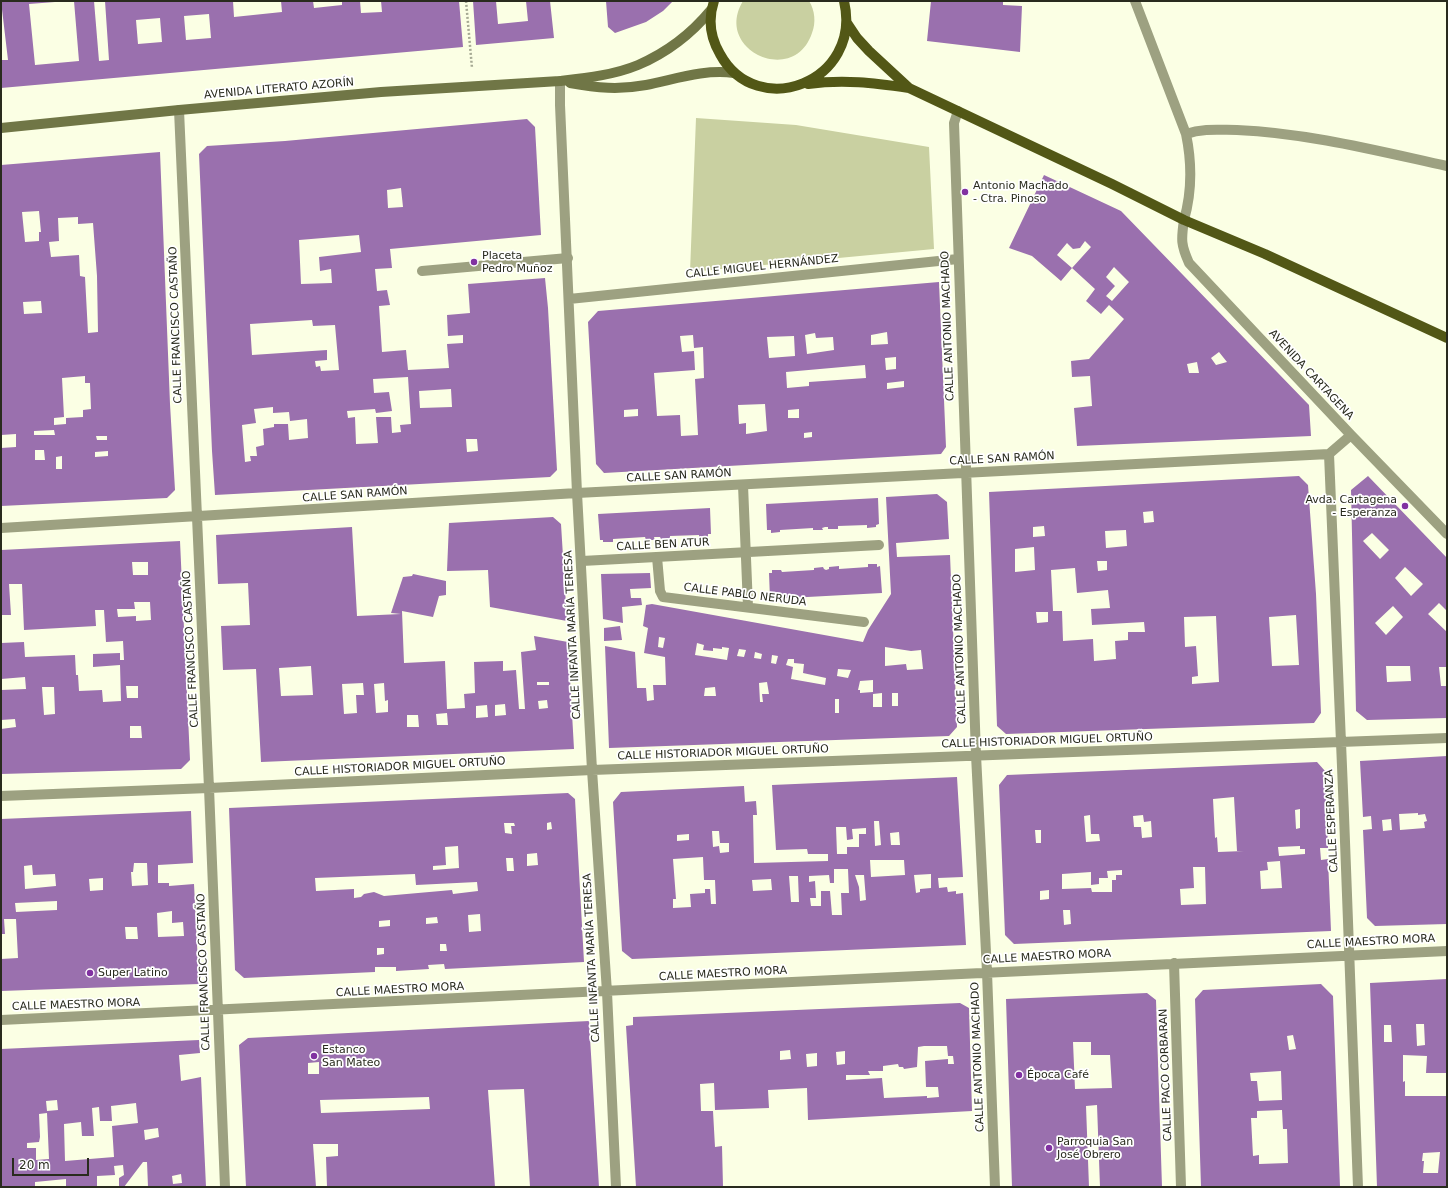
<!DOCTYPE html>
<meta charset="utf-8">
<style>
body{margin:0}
#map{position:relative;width:1448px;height:1188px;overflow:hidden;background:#fbffe4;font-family:"DejaVu Sans",sans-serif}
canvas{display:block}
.frame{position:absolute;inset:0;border:2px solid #292b1e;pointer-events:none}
.scale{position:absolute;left:12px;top:1158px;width:77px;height:18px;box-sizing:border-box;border:2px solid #292b1e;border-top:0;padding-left:5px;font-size:12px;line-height:14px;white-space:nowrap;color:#292b1e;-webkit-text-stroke:3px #fff;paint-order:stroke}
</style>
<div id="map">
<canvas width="1448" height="1188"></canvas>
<div class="frame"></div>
<div class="scale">20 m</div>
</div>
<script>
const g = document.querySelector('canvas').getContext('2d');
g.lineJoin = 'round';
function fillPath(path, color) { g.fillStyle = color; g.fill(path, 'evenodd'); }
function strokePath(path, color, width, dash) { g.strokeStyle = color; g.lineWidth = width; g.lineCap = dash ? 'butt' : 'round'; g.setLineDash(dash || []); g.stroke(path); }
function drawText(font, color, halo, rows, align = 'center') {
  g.font = font + ' "DejaVu Sans",sans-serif'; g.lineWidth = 3.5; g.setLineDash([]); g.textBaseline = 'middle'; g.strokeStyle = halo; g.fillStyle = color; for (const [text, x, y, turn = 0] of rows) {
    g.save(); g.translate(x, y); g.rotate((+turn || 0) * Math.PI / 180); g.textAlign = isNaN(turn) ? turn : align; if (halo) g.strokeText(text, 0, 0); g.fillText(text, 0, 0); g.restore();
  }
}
fillPath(new Path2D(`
 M743,1H809C815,10 816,23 812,33C794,87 713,50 743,1Z
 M696,118L796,125L929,147L934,249L690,272Z`), '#c9d0a1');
fillPath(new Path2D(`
 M1,1H55V2L29,4L35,65L79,61L74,1H94L99,61L109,60L105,1H233L234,17L282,12L281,1H313L314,8L342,5V1H360L361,13L382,12L381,1H459L463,47L1,88V60H8ZM209,14L211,38L186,40L184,16ZM160,18L162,42L138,44L136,20Z
 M473,1H496L498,24L528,21L526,1H550L554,38L476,45Z
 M606,1H673L663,11L646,22L615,33L608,27Z
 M931,1H1003V5L1022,6L1020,52L927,41Z
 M527,119L535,127L541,235L390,249L392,268L375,269L377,291L387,290L390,305L379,306L382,352L406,350L408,370L449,368L447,344L463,343V335L448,336L447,315L470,313L468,284L545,278L548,308L557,470L550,477L215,495L212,451L199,154L207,146L285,141ZM401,188L403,207L388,208L387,190ZM359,235L361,252L319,257L320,271L331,269L332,283L301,284L299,240ZM312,320L313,326L335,325L339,370L321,371L320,366L316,367L315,361L327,360V350L252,355L250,324ZM408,377L411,424L400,425L401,432L392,433L391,417H376L378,443L356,444L355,417L348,418L347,411L375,409L376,413L392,411L389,392L374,393L373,379ZM451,389L452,407L420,408L419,391ZM273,407V413L289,412L290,421L307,419L308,438L289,440L288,424H274V427L263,429L264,445L256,447L257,456H250L251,461L245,462L242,425L256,423L254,409ZM466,439H477L478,451L467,452Z
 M160,152L170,404L175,490L167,498L1,506V448L16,447V434L1,435V165ZM39,211L41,232H39V241L25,242L22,212ZM78,217V224L93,223L97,276L98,332L88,333L85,277L80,276L79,255L51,257L49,242L59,241L58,218ZM41,301L42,313L24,314L23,302ZM85,376V383H90L91,409L83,410V417L66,418V424L54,425V418L64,417L62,378ZM54,430L55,435H34V431ZM96,436H107V440H97ZM35,450H44L45,460H35ZM108,451V456L95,457V452ZM62,456V469H56V457Z
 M1044,175L1121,211L1309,405L1311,436L1077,446L1074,408L1092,406L1090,376L1072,377L1071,361L1089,359L1124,319L1109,305L1101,314L1086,301L1095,289L1072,268L1091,247L1085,241L1080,248L1073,249L1067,243L1057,255L1072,268L1061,281L1032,256L1009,248ZM1114,267L1129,282L1112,301L1106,296L1115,286L1106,277ZM1219,352L1227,362L1216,365L1211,358ZM1197,362L1199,373H1189L1187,364Z
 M939,282L946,447L941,454L604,473L596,464L588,322L598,311ZM887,332L888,344L871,345V335ZM815,333L816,338L833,337L834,350L807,354L805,335ZM693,335L694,348L703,347L704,378L695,379L698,435L681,436L680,415L657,416L654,373L695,370L694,351L682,352L680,336ZM794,336L795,356L769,358L767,337ZM896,357V369L886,370L885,358ZM865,365L866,378L809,382V386L787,388L786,372ZM904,381V387L887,389V383ZM765,404L767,431L746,434V423L739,424L738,405ZM638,409V416L624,417V410ZM799,409V418H788V410ZM812,432V437L804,438V433Z
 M1299,476L1308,485L1316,594L1321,713L1314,723L1006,734L997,726L989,492ZM1153,511L1154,522L1144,523L1143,512ZM1044,526L1045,536L1033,537V527ZM1126,530L1127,546L1106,548L1105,531ZM1034,547L1035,570L1015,572V549ZM1097,561H1107V570L1098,571ZM1075,568L1077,593L1108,590L1110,608L1091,609L1092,625L1144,622L1145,632H1128V640L1115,641L1116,659L1094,661L1093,639L1063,641L1062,611H1053L1051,570ZM1036,612H1048V622L1037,623ZM1296,615L1299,665L1272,666L1269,617ZM1216,616L1219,682L1192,684V677L1198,676L1196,646L1185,647L1184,617Z
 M1368,476L1447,558V611L1439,603L1428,614L1447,632V667H1439L1441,686H1447V718L1367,720L1356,711L1351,490ZM1372,533L1389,550L1380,559L1363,541ZM1405,567L1423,584L1411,596L1395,578ZM1393,606L1403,617L1386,635L1375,623ZM1386,666H1410L1411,681L1387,682Z
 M937,494L947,502L949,539L896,543L897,557L950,555L957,727L949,736L609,748L605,646L635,652L637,688H646L647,701L654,700L653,685H666L665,657L644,653L648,628L643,626L646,605L652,604L863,642L868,630L891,594L886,497ZM659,637L665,638L663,648L658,647ZM697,643L704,645L703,650L713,651V648L722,649V647L729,648L727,660L695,655ZM885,647L911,651L921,650L923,669L907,670L906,664L885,666ZM739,649L746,650L744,657L737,656ZM755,652L762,654L761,659L754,658ZM772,655L778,656L776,664L771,663ZM788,659H794V663L804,664L803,673L826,678L825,685L791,679L793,667L786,665ZM838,669L851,670L848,678L837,676ZM873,680V692L860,693V690H858L860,681ZM767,682L769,694H762L763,702H760L759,683ZM715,687L716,696H704L705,688ZM882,693V707H873V694ZM892,693H898V706H892ZM835,699H839V713H835Z
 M878,498L879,524L876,525V527L867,528V525L838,526V529H828V527H825L822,528L823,530H813V528L780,530V532L771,533V530H767L766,504Z
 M710,508L711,534H708V537H699V535L670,536V539H661L660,537H654L655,540H646L645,537L613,539V542H603V540H600L598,514Z
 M553,517L561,524L567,621L490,607L488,570L447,571L449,523Z
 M352,527L357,616L401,614L391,613L403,577L412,576L413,574L446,581V595L439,596L433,617L402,611L404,663L445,661L447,709L465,708L464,694L475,693L474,662L503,661V671L516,670L519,709H525L521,652L536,650L534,636L568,642L574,749L261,762L256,669L223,670L221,626L250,625L248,583L218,584L216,535ZM311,666L313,695L281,696L279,668ZM537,682H549V685H537ZM363,683L364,695H356L357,713L344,714L342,684ZM384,683L385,701L388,700V712L376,713L374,684ZM547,700L548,708L539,709L538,701ZM505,704L506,715L495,716V705ZM487,705L488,717L476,718V706ZM447,713L448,725H437L436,714ZM407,715H418L419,727H407Z
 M180,541L190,760L181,769L1,774V729L16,727L15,719L1,720V690L26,689L25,677L1,679V643L24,642L25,657L75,655L76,675H78L79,691L102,690L103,702L121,701L120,665L93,667V654L120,653V660H124L123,641L106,642L104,610H95L96,626L24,630L22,584H9L11,615H1V550ZM132,562H148V575H133ZM134,602H150L151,620L136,621V616L118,617L117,609H135ZM126,686H138V698H127ZM42,687H54L55,714L44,715ZM130,726H141L142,738H130Z
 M868,564H877V567L880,566L882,593L770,599L769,573H772V570H781L782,572L814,570V568L823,567L824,569L826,570L829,569V567L839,566V569L868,567Z
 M650,573L651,588L630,589L631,598H641L642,605L622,607L623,623L603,619L601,574Z
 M620,626L622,640L604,641V628Z
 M1447,756V924L1375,926L1367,918L1363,830L1372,829L1371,816L1363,817L1360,761ZM1418,813V815L1425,814L1427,821L1424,822L1425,828L1400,830L1399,814ZM1391,819L1392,830L1383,831L1382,820Z
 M1317,762L1325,771L1328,848H1320L1321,860L1328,859L1331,931L1014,944L1005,935L999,785L1007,775ZM1234,797L1237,851H1244L1218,852L1217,837L1215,838L1213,799ZM1300,809V828L1296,829L1295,810ZM1090,815L1091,834H1099L1100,841L1086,842L1084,816ZM1143,815L1144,822L1151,821L1152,837L1142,838L1141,827H1134L1133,816ZM1035,830H1041V843H1036ZM1300,846V849H1305V854L1279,856L1278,847ZM1280,861L1282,888L1261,889L1260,871L1268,870L1267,862ZM1193,867H1205L1206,904L1181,905L1180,889L1194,888ZM1122,870V875H1116V880H1112V892H1092L1091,888L1062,889V874L1091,872V885L1099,884V878H1108L1107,871ZM1049,890V899L1040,900V891ZM1063,910H1070L1071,924L1064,925Z
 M957,777L963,877L938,878L939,888L947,887L948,892L956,891V894L963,893L966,945L632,959L622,951L613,802L621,792L744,786L745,802L756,801L757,815H753L754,863L828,861V854H808L807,849L776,850L772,785ZM874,821H879L881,845L875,846ZM836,827H846L847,840L853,839L852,829L866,828V834H859V847H847V854H837ZM712,831H719L720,843H729V852L720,853L719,846L713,847ZM899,832L900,845H891L890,833ZM689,834V840L677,841V835ZM703,857L704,880H715L716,904H711L710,889H705V893L690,894L691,907L673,908V899H676L673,859ZM870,860H904L905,875L871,877ZM834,869H848L849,893H841L842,915H832L830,891H821V906H811L810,898H816L815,881L809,882V876L829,875L830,883H834ZM931,874V888L920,889V892L916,893L914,875ZM855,875H864L866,900L860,901L859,887ZM789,876H798L799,902H791ZM771,879L772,890L753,891L752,880Z
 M568,793L575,799L584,962L445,969L444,964L428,965L429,969L396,971V967H375V972L244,978L235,970L229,808ZM551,822L552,829L547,830V823ZM504,823H514L515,826H511L512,834L505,833ZM458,846L459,868L433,870V866L446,865L445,847ZM537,853L538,865L527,866V854ZM506,858H513L514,871H507ZM415,874L416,885L477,882L478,891L453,894L452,890L384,896L374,892L364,894L361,897L354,898V889L316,891L315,878ZM480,914L481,931L469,932L468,915ZM437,917L438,923L426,924V918ZM390,920V926L379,927V921ZM440,944H446L447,951H440ZM377,948H384V954L377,955Z
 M191,811L193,863L158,865V883H169V886L194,884L199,984L1,991V959L18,958L16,919H4L5,934H1V819ZM134,863H147L148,885L132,886L131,872H133ZM32,865L33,875L55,874L56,886L25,889L24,866ZM103,878V890L90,891L89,879ZM57,901V910L16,912L15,903ZM172,911V923L183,922L184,936L158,937L157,913ZM125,927H137L138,939H126Z
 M1447,979V1073H1426L1427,1056L1403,1055V1082L1405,1081V1096H1447V1187H1377L1370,983ZM1416,1024H1424L1425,1045L1417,1046ZM1384,1025H1391L1392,1042H1384ZM1440,1152L1438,1173H1423L1424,1161H1422L1423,1153Z
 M1321,984L1333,996L1340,1187H1201L1195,999L1203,990ZM1293,1035L1296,1049L1289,1050L1287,1036ZM1281,1071L1282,1100L1259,1101L1257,1081H1251L1250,1073ZM1282,1110L1283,1129H1287L1288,1163L1259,1164V1155L1253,1156L1251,1118H1257V1111Z
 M1147,993L1156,1000L1162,1187H1100L1097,1105L1086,1106L1089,1187H1012L1006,999ZM1073,1042H1091V1055H1110L1112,1088L1075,1089Z
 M960,1003L969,1008L972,1111L808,1120L807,1088L768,1090L769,1108L715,1110L714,1083L700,1084L701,1111H713L715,1147L722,1146L723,1187H636L626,1026L633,1025V1017ZM924,1046H947L948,1056H953L954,1064H948V1059L925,1061L926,1087H938L939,1097L927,1098V1096L884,1098L882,1078L846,1080V1075H870L868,1071H883V1066L898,1064L899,1067H903L904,1069L917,1067L918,1047ZM790,1050L791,1059L780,1060V1051ZM845,1051V1064L837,1065L836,1052ZM817,1053V1066L807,1067L806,1054Z
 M589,1021L599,1187H530L524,1089L488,1090L495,1187H327L326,1157L338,1156V1144H313L316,1187H246L239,1045L248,1038ZM319,1062V1074H308V1063ZM429,1097L430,1109L321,1113L320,1100Z
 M199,1040L200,1053L179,1055L181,1081L201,1077L206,1187H148L147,1162H143L124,1187H119V1178L124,1175L123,1165L114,1166L115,1175L97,1176V1187H66V1179L35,1182V1187H1V1049ZM57,1100L58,1110L47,1111L46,1101ZM136,1103L138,1123L112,1126L114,1157L65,1161L64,1124L81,1122L82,1136H94L92,1108L99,1107L100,1121H112L111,1106ZM47,1113L49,1159L36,1160V1148H27V1143L39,1142L40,1137L39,1114ZM158,1128L159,1137L145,1140L144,1130ZM181,1174L182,1183L173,1184L172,1176Z`), '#9a70ae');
strokePath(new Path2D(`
 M466,1L472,68`), '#a6aa94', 2.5, [2, 2]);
strokePath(new Path2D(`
 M1135,1L1186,134C1192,163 1192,192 1184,220
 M1186,134C1203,128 1220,130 1237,130C1308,133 1378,151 1447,166
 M422,271L568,258
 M743,485L748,607
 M657,557L660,591L663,597L864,622
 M582,561L879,545`), '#9da181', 10);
strokePath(new Path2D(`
 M560,81V105L577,493L592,770L607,992L616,1187
 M179,110L209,788L225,1187
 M958,111L954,123L976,755L987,972L995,1187
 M1184,220C1181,240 1181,245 1189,263L1351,435L1447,534
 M569,299L958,259
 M1329,454C1339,698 1350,943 1358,1187
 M1,528L577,493L1329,454L1351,435
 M1,796L209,788L592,770L1447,738
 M1174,963L1181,1187
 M1,1020C483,999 965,971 1447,951`), '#9da181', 10);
strokePath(new Path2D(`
 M570,83C597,88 619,90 646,85C676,79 704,69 734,73
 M1,128L179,110L381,92L560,81C586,78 614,75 638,65C666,53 692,33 711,10`), '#707646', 10);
strokePath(new Path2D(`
 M714,1C708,19 710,37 720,54C757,122 863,82 844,1
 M847,23L857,38L869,51L909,88L1112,184L1184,220L1265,254L1447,338
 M808,84C844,79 874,83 909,88`), '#525716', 10);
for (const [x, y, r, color] of [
 [965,192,4,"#8131a1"],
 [474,262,4,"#8131a1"],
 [1405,506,4,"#8131a1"],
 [90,973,4,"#8131a1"],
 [314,1056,4,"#8131a1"],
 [1019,1075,4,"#8131a1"],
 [1049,1148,4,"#8131a1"]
]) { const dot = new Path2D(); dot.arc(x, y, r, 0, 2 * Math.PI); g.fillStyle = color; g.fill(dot); strokePath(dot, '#fff', 1.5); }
drawText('11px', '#292b1e', '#fff', [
 ["AVENIDA LITERATO AZORÍN",279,89,-5],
 ["CALLE MIGUEL HERNÁNDEZ",762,267,-6],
 ["CALLE FRANCISCO CASTAÑO",176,325,-92],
 ["CALLE ANTONIO MACHADO",948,326,-92],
 ["AVENIDA CARTAGENA",1311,375,47],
 ["CALLE SAN RAMÓN",1002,459,-3],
 ["CALLE SAN RAMÓN",679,476,-3],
 ["CALLE SAN RAMÓN",355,495,-4],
 ["CALLE BEN ATUR",663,545,-3],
 ["CALLE PABLO NERUDA",745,595,7],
 ["CALLE INFANTA MARÍA TERESA",573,635,-93],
 ["CALLE FRANCISCO CASTAÑO",191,649,-93],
 ["CALLE ANTONIO MACHADO",960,649,-92],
 ["CALLE HISTORIADOR MIGUEL ORTUÑO",1047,741,-2],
 ["CALLE HISTORIADOR MIGUEL ORTUÑO",723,753,-2],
 ["CALLE HISTORIADOR MIGUEL ORTUÑO",400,767,-3],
 ["CALLE ESPERANZA",1332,821,-93],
 ["CALLE MAESTRO MORA",1371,942,-3],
 ["CALLE MAESTRO MORA",1047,957,-3],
 ["CALLE INFANTA MARÍA TERESA",592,958,-93],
 ["CALLE FRANCISCO CASTAÑO",204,972,-92],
 ["CALLE MAESTRO MORA",723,974,-3],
 ["CALLE MAESTRO MORA",400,990,-3],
 ["CALLE MAESTRO MORA",76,1005,-2],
 ["CALLE ANTONIO MACHADO",978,1057,-92],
 ["CALLE PACO CORBARAN",1166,1075,-92]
]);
drawText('11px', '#292b1e', '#fff', [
 ["Antonio Machado",973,186],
 ["- Ctra. Pinoso",973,199],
 ["Placeta",482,256],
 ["Pedro Muñoz",482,269],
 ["Avda. Cartagena",1397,500,"right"],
 ["- Esperanza",1397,513,"right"],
 ["Super Latino",98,973],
 ["Estanco",322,1050],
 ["San Mateo",322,1063],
 ["Época Café",1027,1075],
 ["Parroquia San",1057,1142],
 ["José Obrero",1057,1155]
], 'left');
</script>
